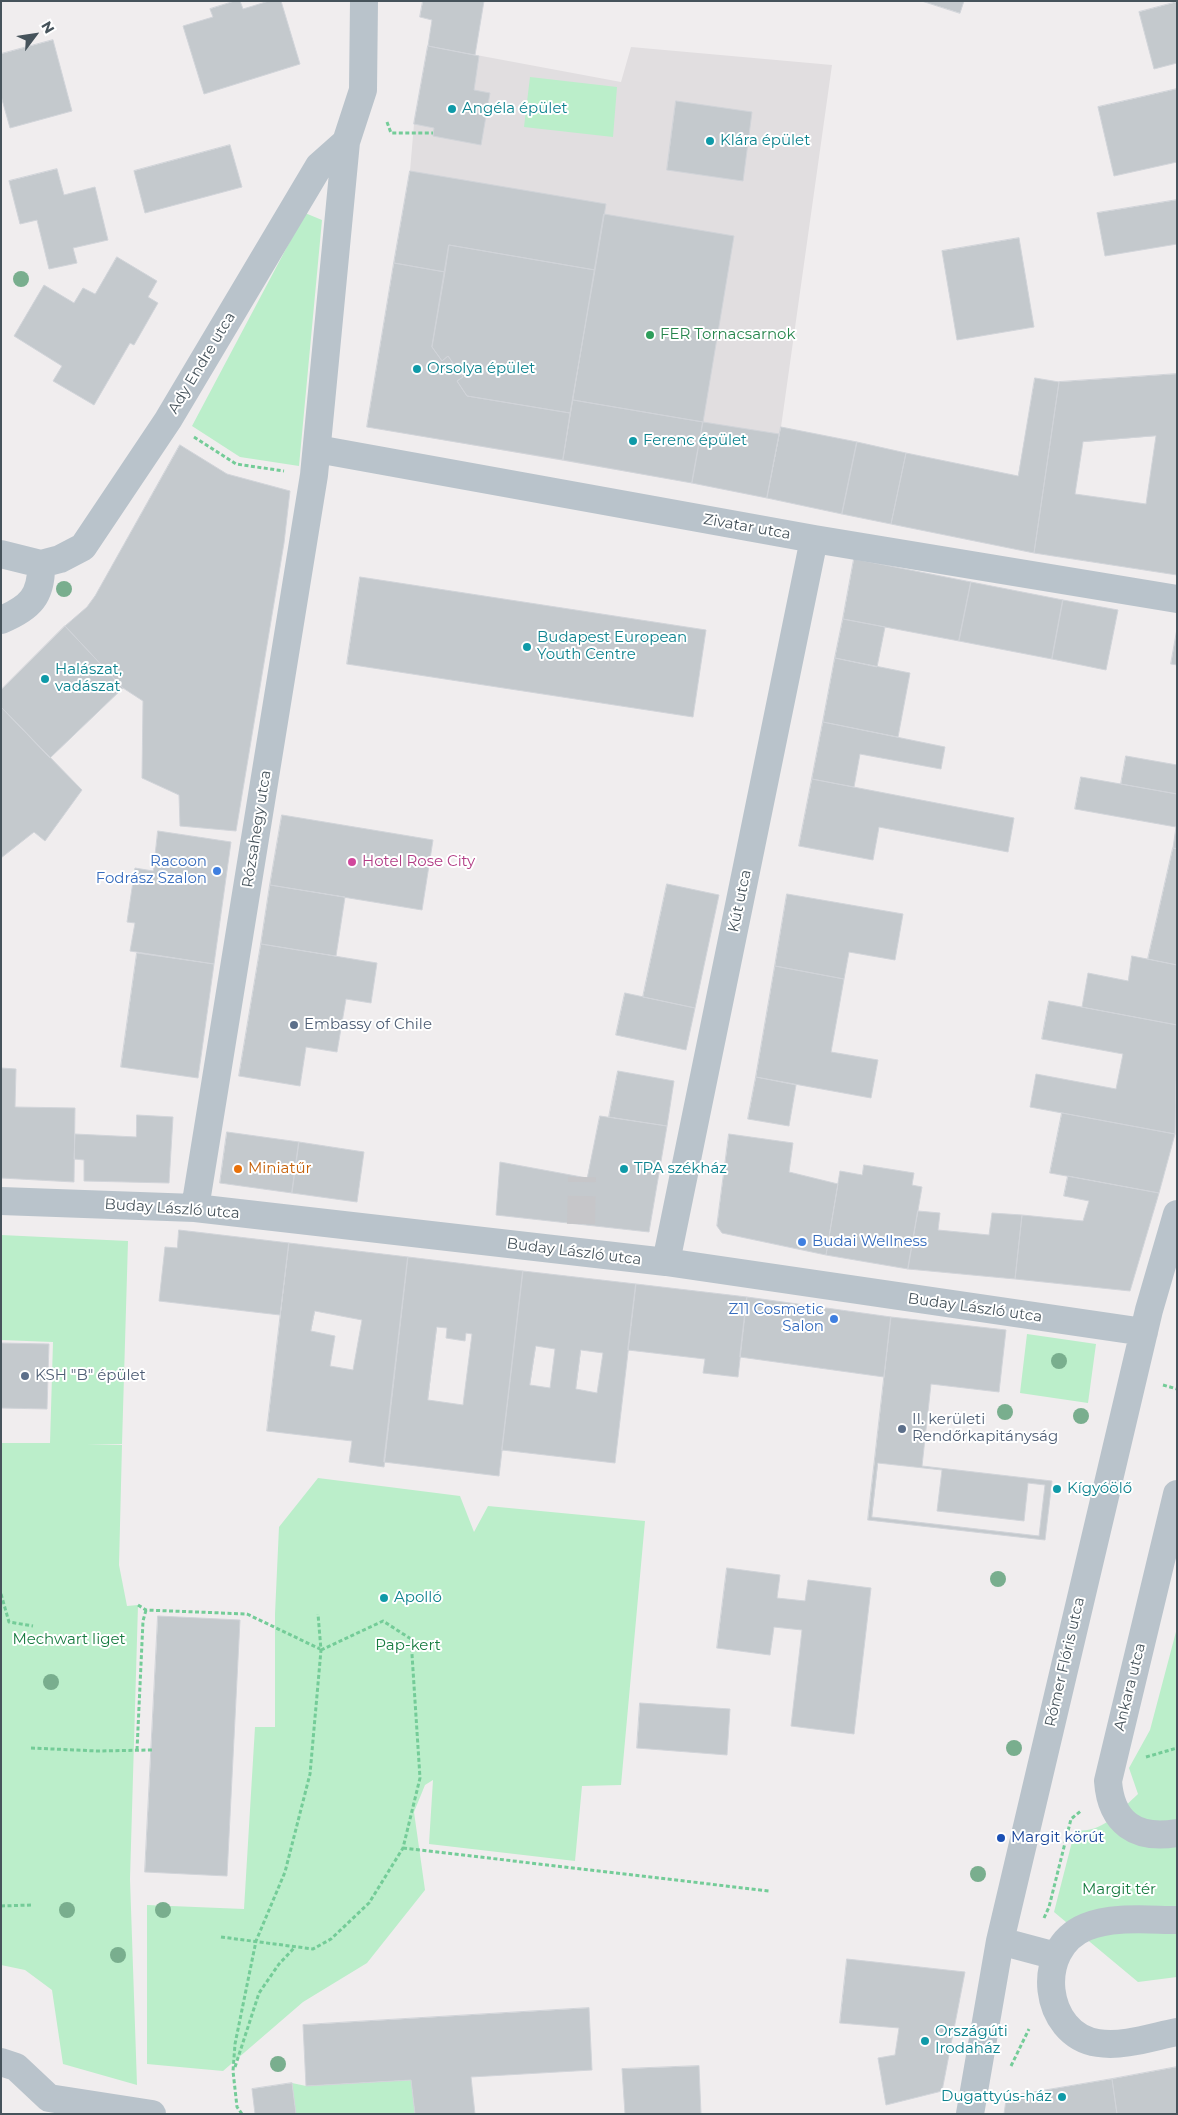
<!DOCTYPE html>
<meta charset="utf-8">
<style>
body{margin:0}
#map{position:relative;width:1178px;height:2115px;overflow:hidden;background:#f0edee;font-family:Montserrat,sans-serif}
canvas{display:block}
.frame{position:absolute;inset:0;border:2px solid #46535b;pointer-events:none}
.north{position:absolute;left:10px;top:10px;width:50px;height:50px;-webkit-text-stroke:4px #fff;paint-order:stroke;rotate:59deg;font-size:14px;font-weight:700;line-height:20px;text-align:center;color:#46535b}
.north::after{content:'';display:block;margin:auto;width:18px;height:22px;background:#46535b;clip-path:polygon(50% 0,100% 100%,50% 72%,0 100%)}
</style>
<div id="map">
<canvas width="1178" height="2115"></canvas>
<div class="frame"></div>
<div class="north">N</div>
</div>
<script>
const g = document.querySelector('canvas').getContext('2d');
g.lineJoin = 'round';
function fillPath(path, color) { g.fillStyle = color; g.fill(path, 'evenodd'); }
function strokePath(path, color, width, dash) { g.strokeStyle = color; g.lineWidth = width; g.lineCap = dash ? 'butt' : 'round'; g.setLineDash(dash || []); g.stroke(path); }
function drawText(font, color, halo, rows, align = 'center') {
  g.font = font + ' Montserrat,sans-serif'; g.lineWidth = 4; g.setLineDash([]); g.textBaseline = 'middle'; g.strokeStyle = halo; g.fillStyle = color; for (const [text, x, y, turn = 0] of rows) {
    g.save(); g.translate(x, y); g.rotate((+turn || 0) * Math.PI / 180); g.textAlign = isNaN(turn) ? turn : align; if (halo) g.strokeText(text, 0, 0); g.fillText(text, 0, 0); g.restore();
  }
}
fillPath(new Path2D(`
 M428,46L621,82L631,47L832,65L781,427L767,498L692,483L367,427L410,171L414,124Z`), '#e1dee0');
fillPath(new Path2D(`
 M530,77L617,87L613,137L524,127Z
 M305,213L322,220L299,466L240,457L192,426Z
 M1,1235L128,1241L122,1444H87L122,1445L119,1565L127,1606L138,1605L130,1879L137,2085L63,2064L52,1990L25,1970L1,1965V1443H50L53,1342L1,1340Z
 M1027,1334L1096,1344L1088,1403L1020,1393Z
 M318,1478L460,1496L474,1532L488,1506L645,1521L621,1785L582,1786L575,1861L429,1844L433,1780L425,1785L414,1812L425,1890L367,1963L303,2002L223,2071L147,2064V1905L244,1909L255,1727H275V1614L279,1527Z
 M1177,1628V1977L1138,1982L1054,1912L1075,1830C1103,1834 1118,1812 1138,1794L1129,1768L1150,1730Z
 M411,2080L415,2114H296L292,2083L306,2086Z`), '#bbeeca');
const building = new Path2D(`
 M235,1H240L243,9L269,1H281L300,64L204,94L183,26L213,17L210,9Z
 M423,1H484L475,55L428,46L432,20L420,17Z
 M922,1H964L960,13Z
 M1177,2V63L1154,69L1139,12Z
 M53,40L72,111L10,128L1,96V54Z
 M428,46L479,56L474,90L490,93L481,145L433,136L434,128L414,124Z
 M1177,89V162L1114,176L1098,107Z
 M676,101L752,112L743,181L667,170Z
 M230,145L242,187L145,213L134,171Z
 M57,169L64,195L95,187L108,240L73,248L77,263L49,269L37,220L20,224L9,181Z
 M410,171L606,204L595,270L449,245L445,272L394,263Z
 M1177,200V244L1105,256L1097,213Z
 M604,214L734,236L703,422L573,400Z
 M1019,238L1034,327L957,340L942,251Z
 M449,245L595,270L570,413L467,396L457,381L463,377L448,356L442,361L432,347Z
 M117,257L157,281L148,297L158,303L134,345L130,343L94,405L53,381L62,366L14,336L44,285L74,303L83,288L95,294Z
 M394,263L445,272L432,347L442,361L448,356L463,377L457,381L467,396L570,413L563,460L367,427Z
 M1177,374V575L1034,553L1059,382ZM1156,436L1146,504L1075,494L1083,442Z
 M1035,378L1059,382L1034,553L891,524L906,453L1018,476Z
 M573,400L703,422L692,483L563,460Z
 M703,422L779,434L767,498L692,483Z
 M781,427L857,442L842,514L767,498Z
 M857,442L906,453L891,524L842,514Z
 M180,445L227,474L290,491L284,543L236,831L180,826L179,795L142,778L143,701L123,688L65,626L87,607L95,596Z
 M854,559L971,582L959,641L843,619Z
 M360,577L706,630L693,717L347,664Z
 M971,582L1063,600L1052,659L959,641Z
 M1063,600L1118,610L1106,670L1052,659Z
 M843,619L885,627L877,667L835,658Z
 M65,626L123,688L50,758L1,707V690Z
 M1177,629V665L1171,664Z
 M835,658L910,673L898,737L823,722Z
 M1,707L82,790L45,841L34,832L1,858Z
 M823,722L945,747L941,769L860,754L854,787L812,779Z
 M1126,756L1177,765V794L1121,784Z
 M1081,777L1177,794V849L1173,848L1176,827L1075,809Z
 M812,779L1014,818L1008,852L879,827L873,860L799,846Z
 M282,815L433,840L422,910L270,885Z
 M158,831L231,842L214,964L130,951L135,923L127,922L135,868L153,871Z
 M1173,848L1177,849V965L1148,959Z
 M667,884L719,895L695,1008L643,997Z
 M270,885L345,897L336,956L261,944Z
 M787,894L903,914L895,960L849,952L844,979L775,966Z
 M261,944L377,963L371,1003L346,999L337,1052L306,1047L300,1086L239,1076Z
 M137,953L214,964L198,1078L121,1067Z
 M1132,956L1177,965V1025L1082,1007L1088,973L1128,981Z
 M775,966L844,979L831,1052L878,1060L871,1098L756,1077Z
 M625,993L695,1008L686,1050L616,1035Z
 M1049,1001L1177,1025L1175,1134L1030,1107L1036,1074L1116,1089L1123,1054L1042,1039Z
 M1,1068L16,1069L15,1107L75,1108L74,1182L1,1178Z
 M618,1071L674,1081L667,1126L609,1117Z
 M756,1077L796,1085L789,1126L748,1119Z
 M1062,1113L1175,1134L1159,1193L1050,1173Z
 M137,1115L173,1117L169,1183L84,1181V1160L74,1159L75,1134L136,1137Z
 M600,1116L667,1126L649,1232L496,1215L500,1162L587,1178Z
 M227,1132L299,1142L292,1193L220,1183Z
 M729,1134L793,1143L789,1172L838,1184L826,1255L722,1233L717,1226Z
 M299,1142L364,1152L357,1202L292,1193Z
 M864,1165L914,1173L912,1185L922,1187L908,1269L826,1255L840,1171L862,1175Z
 M1068,1176L1159,1193L1130,1291L1015,1279L1022,1215L1083,1221L1089,1201L1064,1196Z
 M918,1211L940,1213L938,1230L989,1235L992,1213L1022,1215L1015,1279L908,1269Z
 M179,1230L289,1243L280,1315L159,1301L165,1247L177,1248Z
 M289,1243L408,1257L384,1467L349,1462L352,1441L267,1431ZM315,1311L362,1320L353,1370L330,1366L335,1336L311,1331Z
 M408,1257L523,1271L499,1476L384,1462ZM437,1327L447,1328L446,1338L465,1341L466,1333L472,1334L463,1405L428,1400Z
 M523,1271L636,1284L615,1463L502,1450ZM536,1346L555,1349L550,1388L530,1385ZM581,1350L603,1353L597,1393L576,1389Z
 M636,1284L747,1297L738,1377L703,1373L705,1359L628,1350Z
 M747,1297L891,1317L884,1377L740,1357Z
 M891,1317L1006,1330L999,1392L931,1384L922,1466L1052,1481L1045,1540L868,1520Z
 M1,1343L49,1344L47,1409L1,1408Z
 M878,1463L942,1470L937,1511L1024,1521L1028,1483L1045,1485L1039,1536L872,1517Z
 M727,1568L780,1575L777,1598L805,1601L808,1580L871,1588L854,1734L791,1726L802,1630L774,1627L770,1655L717,1648Z
 M158,1616L240,1620L227,1876L145,1872Z
 M640,1703L730,1709L727,1755L637,1748Z
 M847,1959L965,1972L942,2091L886,2105L878,2058L895,2055L899,2028L840,2023Z
 M589,2008L592,2070L471,2077L475,2114H415L411,2080L306,2086L303,2025Z
 M699,2066L701,2114H625L622,2069Z
 M1177,2067V2114H1117L1112,2079Z
 M1112,2079L1117,2114H1004L1006,2100L1011,2096Z
 M292,2083L296,2114H255L252,2089Z`);
fillPath(building, '#c4c9cd');
strokePath(building, '#d1d4d9', 1);
strokePath(new Path2D(`
 M581,1224L582,1177`), '#c6c6c9', 28, [28, 14]);
strokePath(new Path2D(`
 M387,122L391,133H433
 M194,437L236,464L284,471
 M1163,1385L1177,1389
 M1,1594L9,1622L33,1626
 M138,1605L146,1610L247,1614L320,1649
 M31,1748L97,1751L152,1750
 M137,1750L143,1621L146,1610
 M1146,1757L1177,1748
 M403,1848L769,1891
 M1,1906L32,1905
 M1044,1918L1049,1907L1071,1819L1082,1810
 M221,1937L313,1949L331,1939L369,1903L403,1848L420,1778L411,1639L383,1621L321,1650
 M1011,2066L1029,2029
 M235,2067L259,1993L279,1964L295,1947
 M242,2114L237,2107L233,2071L235,2044L256,1941L285,1872L310,1774L321,1650L318,1614`), '#74cc98', 3, [4, 2.5]);
strokePath(new Path2D(`
 M317,449L814,539L1177,599
 M1,554L41,564L60,559L83,547L168,420L319,166L346,142
 M1,620C30,608 42,596 41,564
 M1,1201L195,1208L666,1262L1144,1332
 M195,1208L314,475L346,142L363,90L364,1
 M666,1262L814,539
 M1177,1494L1108,1781C1111,1823 1136,1840 1177,1833
 M1177,1920C1149,1920 1113,1916 1086,1927C1033,1949 1043,2035 1098,2043C1123,2047 1152,2037 1177,2032
 M1000,1941L1056,1956
 M1,2062L16,2067L49,2098L152,2114
 M970,2114L1000,1941L1149,1310L1177,1214`), '#b9c3cb', 28);
g.fillStyle = '#79ae8e';
for (const [x, y] of [
 [21,279],
 [64,589],
 [1059,1361],
 [1005,1412],
 [1081,1416],
 [998,1579],
 [51,1682],
 [1014,1748],
 [978,1874],
 [67,1910],
 [163,1910],
 [118,1955],
 [278,2064]
]) { g.beginPath(); g.arc(x, y, 8, 0, 2 * Math.PI); g.fill(); }
for (const [x, y, r, color] of [
 [452,109,5,"#0f9aa8"],
 [710,141,5,"#0f9aa8"],
 [650,335,5,"#2e9e5b"],
 [417,369,5,"#0f9aa8"],
 [633,441,5,"#0f9aa8"],
 [527,647,5,"#0f9aa8"],
 [45,679,5,"#0f9aa8"],
 [352,862,5,"#d1479c"],
 [217,871,5,"#3f7fe0"],
 [294,1025,5,"#5c6f8a"],
 [238,1169,5,"#e8710a"],
 [624,1169,5,"#0f9aa8"],
 [802,1242,5,"#3f7fe0"],
 [834,1319,5,"#3f7fe0"],
 [25,1376,5,"#5c6f8a"],
 [902,1429,5,"#5c6f8a"],
 [1057,1489,5,"#0f9aa8"],
 [384,1598,5,"#0f9aa8"],
 [1001,1838,5,"#1a4fb4"],
 [925,2041,5,"#0f9aa8"],
 [1062,2097,5,"#0f9aa8"]
]) { const dot = new Path2D(); dot.arc(x, y, r, 0, 2 * Math.PI); g.fillStyle = color; g.fill(dot); strokePath(dot, '#fff', 2); }
drawText('15px', '#0d838f', '#fff', [
 ["Angéla épület",462,109],
 ["Klára épület",720,141],
 ["Orsolya épület",427,369],
 ["Ferenc épület",643,441],
 ["Budapest European",537,638],
 ["Youth Centre",537,655],
 ["Halászat,",55,670],
 ["vadászat",55,687],
 ["TPA székház",634,1169],
 ["Kígyóölő",1067,1489],
 ["Apolló",394,1598],
 ["Országúti",935,2032],
 ["Irodaház",935,2049],
 ["Dugattyús-ház",1052,2097,"right"]
], 'left');
drawText('15px', '#27864d', '#fff', [
 ["FER Tornacsarnok",660,335]
], 'left');
drawText('15px', '#46535b', '#fff', [
 ["Ady Endre utca",202,363,-59],
 ["Zivatar utca",747,527,10],
 ["Rózsahegy utca",257,829,-81],
 ["Kút utca",740,901,-78],
 ["Buday László utca",172,1209,4],
 ["Buday László utca",574,1252,7],
 ["Buday László utca",975,1308,8],
 ["Rómer Flóris utca",1065,1662,-77],
 ["Ankara utca",1130,1687,-76]
]);
drawText('15px', '#366cbe', '#fff', [
 ["Racoon",207,862],
 ["Fodrász Szalon",207,879],
 ["Budai Wellness",812,1242,"left"],
 ["Z11 Cosmetic",824,1310],
 ["Salon",824,1327]
], 'right');
drawText('15px', '#b23c85', '#fff', [
 ["Hotel Rose City",362,862]
], 'left');
drawText('15px', '#4e5e75', '#fff', [
 ["Embassy of Chile",304,1025],
 ["KSH \"B\" épület",35,1376],
 ["II. kerületi",912,1420],
 ["Rendőrkapitányság",912,1437]
], 'left');
drawText('15px', '#c56008', '#fff', [
 ["Miniatűr",248,1169]
], 'left');
drawText('15px', '#177b40', '#fff', [
 ["Mechwart liget",69,1640],
 ["Pap-kert",408,1646],
 ["Margit tér",1119,1890]
]);
drawText('15px', '#164399', '#fff', [
 ["Margit körút",1011,1838]
], 'left');
</script>
